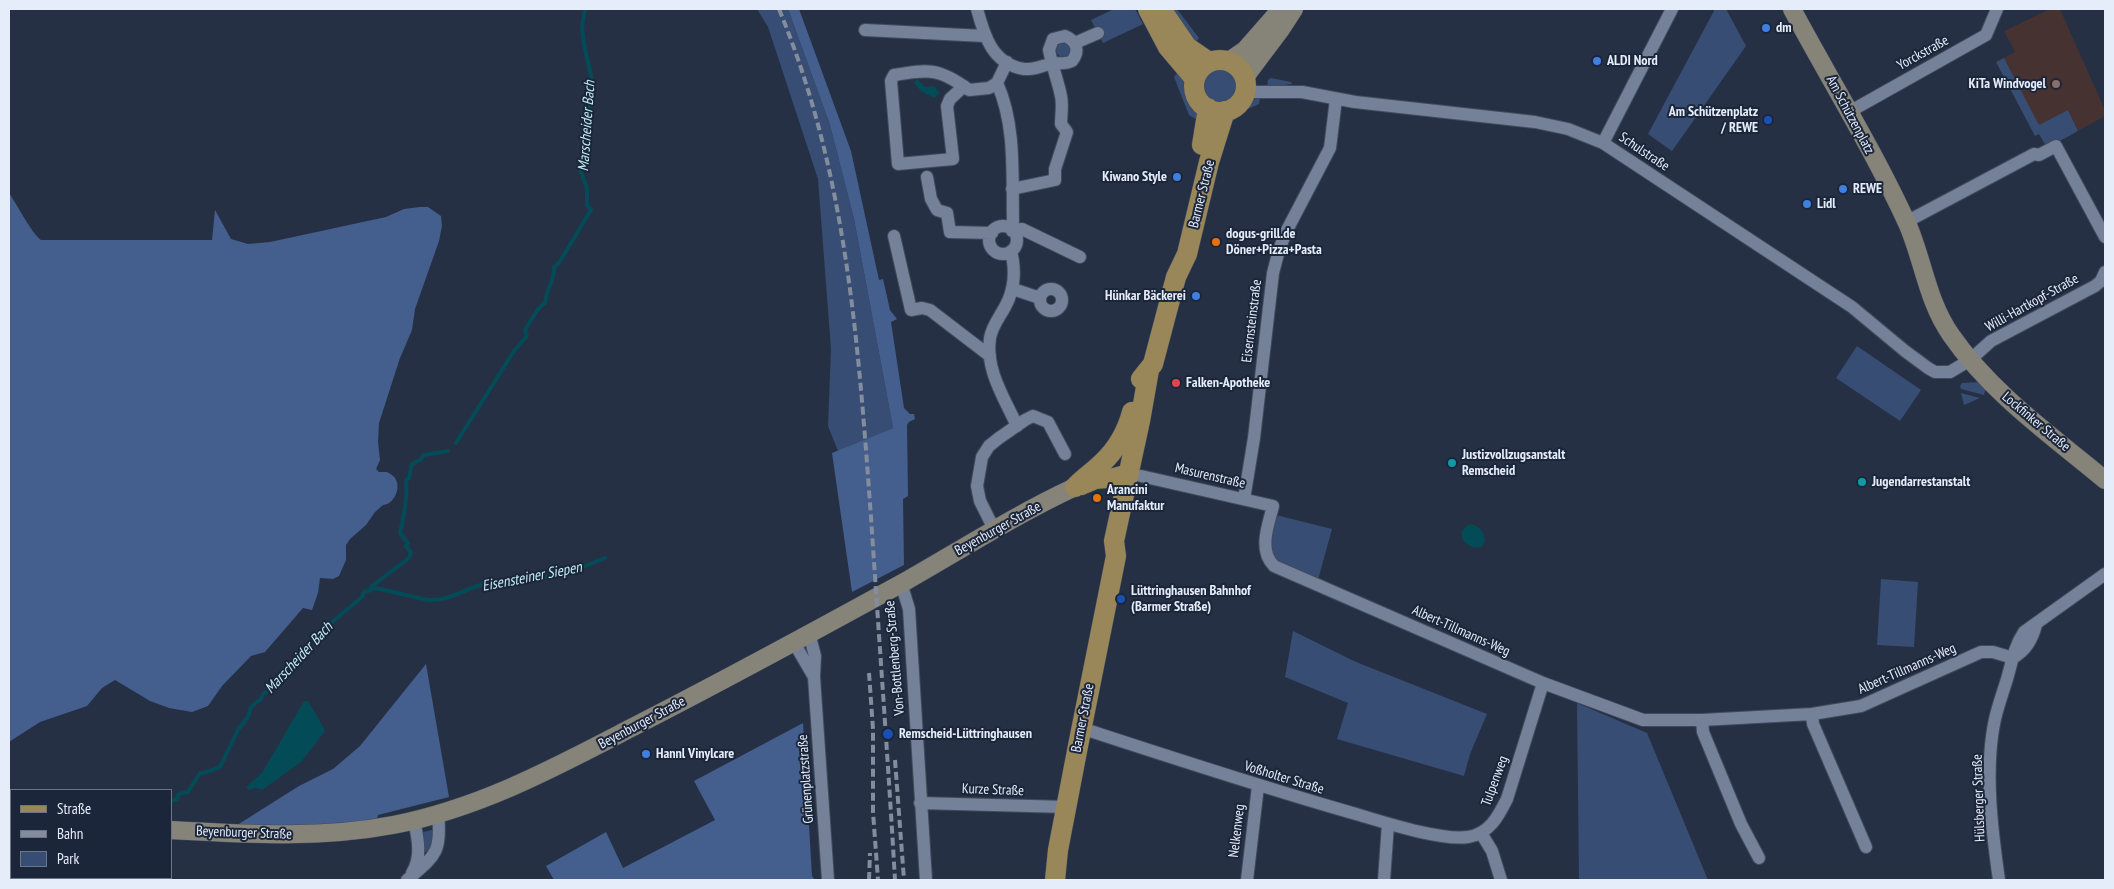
<!DOCTYPE html>
<meta charset="utf-8">
<style>
body{margin:0}
#map{position:relative;width:2114px;height:889px;overflow:hidden;background:#253045;font-family:"PT Sans Narrow",sans-serif}
canvas{display:block}
.frame{position:absolute;inset:0;border:10px solid #e5edfa;pointer-events:none}
.legend{position:absolute;left:10px;top:789px;width:162px;height:90px;box-sizing:border-box;background:#1b263a;border:1px solid #6c7687;margin:0;padding:6px 9px;list-style:none;font-size:15px;color:#e5edfa}
.legend li{display:flex;align-items:center;gap:10px;height:25px}
.legend b{width:25px;border:1px solid #6c7687}
</style>
<div id="map">
<canvas width="2114" height="889"></canvas>
<div class="frame"></div>
<ul class="legend">
<li><b style="height:6px;background:#998759"></b>Straße</li>
<li><b style="height:6px;background:#838d9e"></b>Bahn</li>
<li><b style="height:14px;background:#384d73"></b>Park</li>
</ul>
</div>
<script>
const g = document.querySelector('canvas').getContext('2d');
g.lineJoin = 'round';
function fillPath(path, color) { g.fillStyle = color; g.fill(path, 'evenodd'); }
function strokePath(path, color, width, dash) { g.strokeStyle = color; g.lineWidth = width; g.lineCap = dash ? 'butt' : 'round'; g.setLineDash(dash || []); g.stroke(path); }
function drawText(font, color, halo, rows, align = 'center') {
  g.font = font + ' "PT Sans Narrow",sans-serif'; g.lineWidth = 4; g.setLineDash([]); g.textBaseline = 'middle'; g.strokeStyle = halo; g.fillStyle = color; for (const [text, x, y, turn = 0] of rows) {
    g.save(); g.translate(x, y); g.rotate((+turn || 0) * Math.PI / 180); g.textAlign = isNaN(turn) ? turn : align; if (halo) g.strokeText(text, 0, 0); g.fillText(text, 0, 0); g.restore();
  }
}
fillPath(new Path2D(`
 M2050,9H2060L2105,110V116L2078,131L2068,110L2039,126L2004,58L2015,52L2004,31Z`), '#463230');
fillPath(new Path2D(`
 M757,9H788L830,125L854,219L893,428L838,451L828,426L831,349L818,179L768,27Z
 M1114,9H1135L1143,24L1103,43L1091,20Z
 M1170,9H1177L1199,38L1193,47Z
 M1715,9H1726L1746,46L1672,151L1648,134Z
 M1056 50a7 7 0 1 1 14 0a7 7 0 1 1-14 0Z
 M2004,58L2039,125L2068,110L2078,131L2047,148L2039,134L2035,136L1996,62Z
 M1182,67C1188,79 1187,85 1191,96C1194,105 1199,113 1202,123L1189,115L1174,77Z
 M1202 86a18 18 0 1 1 36 0a18 18 0 1 1-36 0Z
 M1271,78L1291,82L1292,84L1267,87L1268,80Z
 M1260,97L1259,104L1244,111L1232,122L1230,117L1247,103Z
 M1857,346L1921,390L1900,421L1836,378Z
 M1979,382L1986,387L1984,395L1961,389L1960,386L1962,383Z
 M1961,393L1980,398L1964,405Z
 M1276,515L1332,529L1318,580C1273,561 1266,567 1276,515Z
 M1881,579L1918,582L1914,647L1877,645Z
 M1293,631L1356,662L1487,714L1470,754L1464,776L1337,739L1348,703L1285,677Z
 M1577,703L1647,733L1708,880H1579Z
 M432,830L434,839L428,852H425L423,832Z`), '#384d73');
fillPath(new Path2D(`
 M788,9H799L851,151L879,280L883,279L890,310L897,319L891,322L904,408L910,414H914L915,419L909,422L907,425L908,496L903,499L904,565L852,592L832,453L893,428L854,219L830,125Z
 M9,193C18,206 30,231 41,240H212L215,210L231,239L248,244L270,242L386,217L404,209L420,207H428L441,216L442,226L439,241L415,309L412,330L400,358L379,423L378,442L380,460L376,469L379,472H387C390,474 395,476 396,480C401,489 393,505 383,505L375,512L366,525L350,539L346,545V560L339,576L333,579L320,578L318,593L312,610L303,608L265,652L251,656L222,686L208,706L192,712L169,708L150,701L115,680L102,688L87,706L40,722L9,742Z
 M426,664L449,797L378,815L377,819L336,826L234,827L299,786L333,769L360,746Z
 M803,723L812,876L815,880H554L546,866L606,832L623,868L715,820L694,781Z`), '#445e8d');
fillPath(new Path2D(`
 M917,79L925,87L934,86L940,93L934,98L921,91L914,83Z
 M1471,524C1481,527 1484,532 1485,542L1481,547C1462,550 1454,529 1471,524Z
 M304,701H308L325,730L323,734L301,762L262,790L255,788L249,790L246,787L262,773Z
 M35,878H79V880H37Z`), '#044b58');
strokePath(new Path2D(`
 M456,443L514,351L527,336L525,330L538,309L545,303C546,289 555,280 554,267L559,263L591,210L587,205V189L581,172L590,104L591,76L584,44L582,27L585,9
 M371,587L428,600C451,601 463,589 484,584C498,581 512,582 526,580C553,577 580,569 605,558
 M171,801L177,799L179,794L188,792L200,773C207,773 214,769 220,767L238,730L248,717L251,707L261,699L263,694L273,688L318,634L362,597L364,592L371,590V587L409,558L411,553L406,546L408,543L400,533C404,516 408,495 406,480L409,478L412,464L420,460L424,455L448,451
 M99,880L102,878`), '#044b58', 4);
const street = new Path2D(`
 M977,9C984,35 992,64 1024,69C1033,70 1041,66 1050,64C1058,62 1064,65 1072,61C1080,51 1077,41 1065,36L1053,39L1049,50C1052,66 1058,81 1061,96C1063,105 1061,116 1061,124L1067,132L1055,169V180L1012,189
 M865,30L984,36
 M1075,43L1098,33
 M1007,62L997,83C1016,125 1012,175 1013,221L1011,229
 M964,86L950,99L947,106L953,159L898,164L891,81L894,75C929,69 939,68 969,90L989,88L997,83
 M1245,92H1302L1355,102L1535,122L1568,129L1603,143L1852,307L1905,351L1928,368L1935,372H1950L1970,360L1991,341L2095,286L2101,281L2105,272
 M1849,112L1986,35L1997,9
 M1603,143L1672,9
 M927,177L931,199L937,210L947,213L950,232L992,233
 M1906,222L2034,154L2039,155L2056,146L2105,237
 M989 240a14 14 0 1 1 28 0a14 14 0 1 1-28 0Z
 M1012,231L1022,229L1080,257
 M894,236L911,310L922,308L930,310L990,356
 M1011,251C1016,271 1015,289 1005,307C999,318 992,326 990,338C985,370 1005,399 1017,426
 M1013,289L1040,298
 M1040 300a11 11 0 1 1 22 0a11 11 0 1 1-22 0Z
 M1141,476L1273,506C1268,526 1258,550 1274,566L1543,683L1643,720H1702L1812,714L1861,706L1981,652H1993L2013,658
 M1244,499L1254,438L1273,273L1279,250L1286,232L1330,148L1336,99
 M994,529L980,501L977,486L982,457L989,446L999,438L1025,420L1033,416L1048,422L1065,454
 M901,583L909,609L926,880
 M809,633L815,656L814,677L828,880
 M793,641L814,677
 M2013,658C2026,650 2032,640 2036,625
 M1812,714L1813,724L1866,847
 M1702,720L1703,732L1741,824L1759,858
 M1081,728C1173,758 1264,788 1356,814C1383,822 1441,841 1468,837C1489,834 1498,817 1507,799L1543,683
 M920,803L1066,807
 M1481,833L1492,851L1501,880
 M412,873C422,857 418,839 414,820
 M407,880C435,856 442,853 438,814
 M1247,880L1258,786
 M1384,880L1388,824
 M1999,880C1992,831 1984,769 1995,719C1998,706 2003,692 2007,679C2012,662 2014,647 2024,632L2105,574`);
const secondary = new Path2D(`
 M1792,9C1830,80 1873,149 1907,223C1923,259 1927,301 1951,335C1991,393 2051,435 2105,480
 M1229,61L1245,50L1281,9
 M1245,77L1281,29L1294,9
 M171,830C246,834 319,839 393,825C480,808 554,768 631,728C723,681 815,631 906,581C962,549 1017,514 1075,487
 M9,833L11,832`);
const primary = new Path2D(`
 M1148,9L1168,47L1195,79
 M1161,9L1187,47L1209,62
 M1194 86a26 26 0 1 1 52 0a26 26 0 1 1-52 0Z
 M1202,145L1208,108
 M1141,379L1153,364L1176,277L1187,254L1209,162L1225,111
 M1081,485L1095,479L1105,478L1111,479L1129,474
 M1075,487C1083,478 1093,472 1102,463C1116,450 1127,431 1132,412
 M1055,880L1058,850L1078,746L1116,556L1114,541L1140,421L1149,370`);
strokePath(street, '#424b5c', 14);
strokePath(secondary, '#424b5c', 19);
strokePath(primary, '#424b5c', 21);
strokePath(street, '#748199', 12);
strokePath(secondary, '#868479', 18);
strokePath(primary, '#998759', 20);
strokePath(new Path2D(`
 M779,9C847,174 858,341 871,517C879,638 888,759 895,880
 M869,673L873,729V812L878,880
 M895,760L904,880
 M869,880L870,853`), '#838d9e', 4, [8, 4]);
for (const [x, y, r, color] of [
 [1766,28,5,"#3f7fe0"],
 [1597,61,5,"#3f7fe0"],
 [2056,84,5,"#8d6e63"],
 [1768,120,5,"#1a4fb4"],
 [1177,177,5,"#3f7fe0"],
 [1843,189,5,"#3f7fe0"],
 [1807,204,5,"#3f7fe0"],
 [1216,242,5,"#e8710a"],
 [1196,296,5,"#3f7fe0"],
 [1176,383,5,"#e0444e"],
 [1452,463,5,"#0f9aa8"],
 [1862,482,5,"#0f9aa8"],
 [1097,498,5,"#e8710a"],
 [1121,599,5,"#1a4fb4"],
 [888,734,6,"#1a4fb4"],
 [646,754,5,"#3f7fe0"]
]) { const dot = new Path2D(); dot.arc(x, y, r, 0, 2 * Math.PI); g.fillStyle = color; g.fill(dot); strokePath(dot, '#1b263a', 2); }
drawText('bold 14px', '#e5edfa', '#1b263a', [
 ["dm",1776,28],
 ["ALDI Nord",1607,61],
 ["KiTa Windvogel",2046,84,"right"],
 ["Am Schützenplatz",1758,112,"right"],
 ["/ REWE",1758,128,"right"],
 ["Kiwano Style",1167,177,"right"],
 ["REWE",1853,189],
 ["Lidl",1817,204],
 ["dogus-grill.de",1226,234],
 ["Döner+Pizza+Pasta",1226,250],
 ["Hünkar Bäckerei",1186,296,"right"],
 ["Falken-Apotheke",1186,383],
 ["Justizvollzugsanstalt",1462,455],
 ["Remscheid",1462,471],
 ["Jugendarrestanstalt",1872,482],
 ["Arancini",1107,490],
 ["Manufaktur",1107,506],
 ["Lüttringhausen Bahnhof",1131,591],
 ["(Barmer Straße)",1131,607],
 ["Remscheid-Lüttringhausen",899,734],
 ["Hannl Vinylcare",656,754]
], 'left');
drawText('14px', '#e5edfa', '#1b263a', [
 ["Yorckstraße",1923,53,-29],
 ["Am Schützenplatz",1850,115,62],
 ["Schulstraße",1644,152,34],
 ["Barmer Straße",1202,194,-76],
 ["Willi-Hartkopf-Straße",2032,303,-29],
 ["Eisernsteinstraße",1252,321,-83],
 ["Lockfinker Straße",2036,422,40],
 ["Masurenstraße",1210,476,13],
 ["Beyenburger Straße",998,529,-29],
 ["Albert-Tillmanns-Weg",1461,631,24],
 ["Von-Bottlenberg-Straße",895,658,-95],
 ["Albert-Tillmanns-Weg",1907,669,-24],
 ["Barmer Straße",1083,718,-79],
 ["Beyenburger Straße",642,723,-28],
 ["Voßholter Straße",1284,778,17],
 ["Grünenplatzstraße",806,779,-94],
 ["Tulpenweg",1495,781,-70],
 ["Kurze Straße",993,790,2],
 ["Hülsberger Straße",1979,798,-92],
 ["Nelkenweg",1237,831,-83],
 ["Beyenburger Straße",244,833,2]
]);
drawText('italic 15px', '#c3ecf6', '#1b263a', [
 ["Marscheider Bach",587,126,-86],
 ["Eisensteiner Siepen",532,577,-11],
 ["Marscheider Bach",299,658,-47]
]);
</script>
